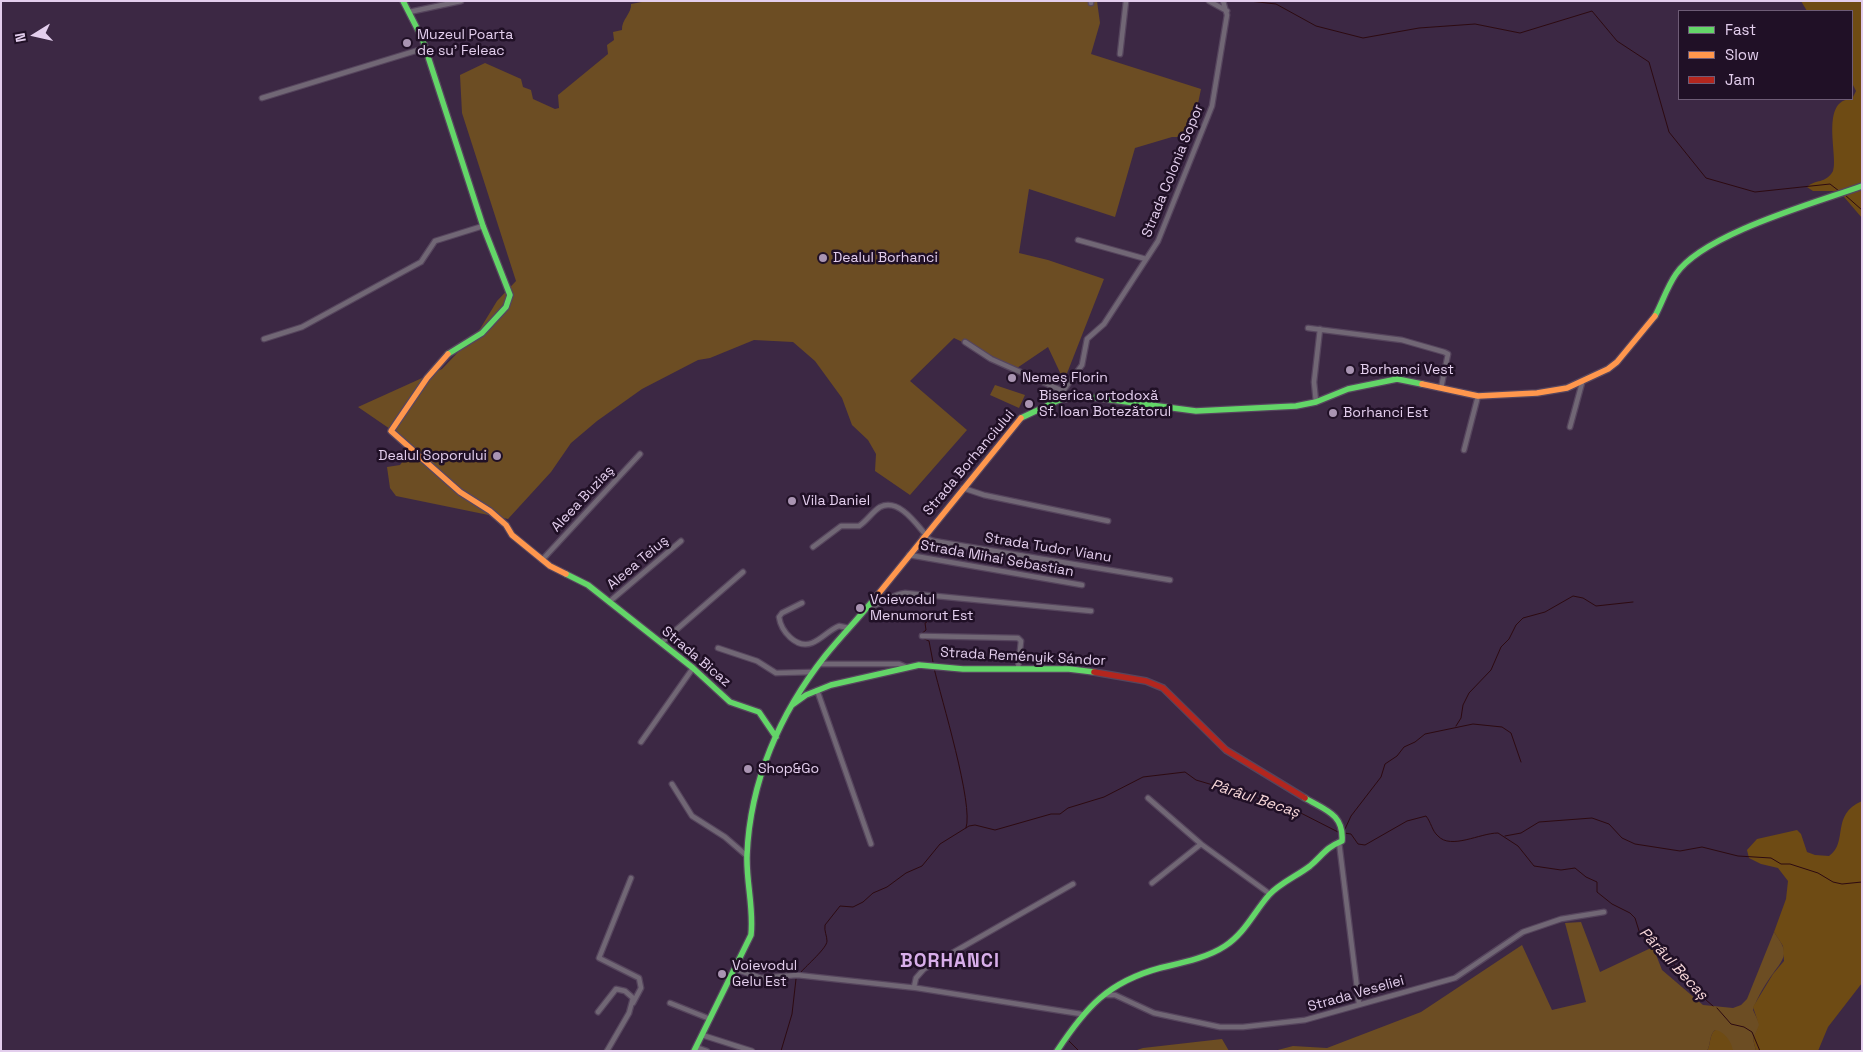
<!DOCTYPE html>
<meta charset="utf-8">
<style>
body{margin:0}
#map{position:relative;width:1863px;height:1052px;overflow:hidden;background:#3c2844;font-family:"Space Grotesk",sans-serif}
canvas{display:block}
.frame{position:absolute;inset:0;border:2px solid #e3ceed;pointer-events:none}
.legend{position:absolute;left:1678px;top:10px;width:175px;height:90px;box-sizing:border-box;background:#201026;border:1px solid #6e5c76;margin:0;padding:6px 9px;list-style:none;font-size:15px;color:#e3ceed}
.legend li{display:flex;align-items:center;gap:10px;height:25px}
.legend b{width:25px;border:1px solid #6e5c76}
.north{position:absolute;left:10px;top:10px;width:50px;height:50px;-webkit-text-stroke:4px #201026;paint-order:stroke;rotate:260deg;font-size:14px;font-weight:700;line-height:20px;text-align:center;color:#e3ceed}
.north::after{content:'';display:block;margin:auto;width:18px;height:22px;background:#e3ceed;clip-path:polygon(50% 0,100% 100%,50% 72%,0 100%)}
</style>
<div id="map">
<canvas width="1863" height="1052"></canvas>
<div class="frame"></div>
<ul class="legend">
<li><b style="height:6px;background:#63d668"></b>Fast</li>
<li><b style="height:6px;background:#ff974d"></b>Slow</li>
<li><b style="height:6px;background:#b3261e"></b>Jam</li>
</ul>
<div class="north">N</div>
</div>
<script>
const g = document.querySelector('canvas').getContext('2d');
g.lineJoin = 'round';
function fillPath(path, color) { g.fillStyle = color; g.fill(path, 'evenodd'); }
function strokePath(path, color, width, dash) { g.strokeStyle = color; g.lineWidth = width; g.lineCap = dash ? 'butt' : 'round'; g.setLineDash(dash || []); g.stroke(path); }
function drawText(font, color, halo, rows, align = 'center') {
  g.font = font + ' "Space Grotesk",sans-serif'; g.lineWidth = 5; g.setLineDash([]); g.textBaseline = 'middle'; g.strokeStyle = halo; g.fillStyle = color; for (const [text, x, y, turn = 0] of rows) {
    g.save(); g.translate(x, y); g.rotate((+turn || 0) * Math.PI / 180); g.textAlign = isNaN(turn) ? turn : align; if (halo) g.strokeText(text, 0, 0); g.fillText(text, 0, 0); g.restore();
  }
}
fillPath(new Path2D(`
 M647,1H1097L1100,23L1091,54L1201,89L1191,137H1172L1135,148L1115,217L1029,189L1019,253L1048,260L1104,279L1064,381L1048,347L1017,368L954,338L910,381L967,430L910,495L875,471L876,454L868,440L852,425L842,398L815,361L793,342L754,340L710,358L698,360L642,389L597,421L571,443L551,472L508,519L396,496L390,488L387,467L400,465L407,456L406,443L409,442L358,407L442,369L480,329L497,301L516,281L462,113L460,75L485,63L521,79L523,87L531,90L533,99L555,109L559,108L558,95L608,54L607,45L614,40L613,32L622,30C621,20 632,13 631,4Z
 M995,385L1025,395L1019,408L990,395Z
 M1581,922L1600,972L1653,947L1662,970L1703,1005L1733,1008L1741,1005L1747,999L1774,932C1787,951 1788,954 1774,972C1766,983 1757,997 1753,1010L1760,1025L1753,1039L1756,1051H1733L1715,1030C1709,1035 1711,1044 1707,1051H1274L1293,1046L1327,1048L1421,1012L1522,945L1552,1010L1586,1002L1565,923Z
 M1222,1039L1229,1051H1134L1143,1048Z`), '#6c4d23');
fillPath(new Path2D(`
 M1801,1H1862V218L1839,191H1813L1807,187C1815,179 1826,184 1833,171C1839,158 1819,99 1852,99L1856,91L1852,83V11H1807Z
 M1862,801V983L1828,1027L1818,1051H1756L1753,1039L1759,1025L1753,1007L1773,974L1784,961L1783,946L1774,932L1786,899L1788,881L1778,868L1761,864L1749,858L1747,850L1757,839L1797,830L1801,834L1807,852L1815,855L1829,856C1849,842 1830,815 1862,801Z
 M1715,1030C1724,1031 1732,1042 1733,1051H1707C1711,1044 1709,1035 1715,1030Z`), '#6e4b14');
strokePath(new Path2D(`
 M1249,1L1276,4L1316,26L1363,38L1419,28L1475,24L1520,33L1592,11L1617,41L1649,62L1669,132L1706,178L1755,192L1830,184L1839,191
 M1845,195L1862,210
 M920,635L926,630L925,623L927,622L925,619
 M922,638L929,641L933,662
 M934,668C941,698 974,805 966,828
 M1456,726L1461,718L1463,705L1469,693L1491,670L1501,647L1509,639L1516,625L1523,618L1545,612L1573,596L1583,598L1596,606L1633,602
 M1345,829L1351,816L1381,777L1385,764L1397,756L1404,747L1415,742L1425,734L1473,724L1502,727L1511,733L1521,762
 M1344,833L1351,834L1358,844L1365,845L1407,821L1426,816C1431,822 1432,831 1438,836C1451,850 1480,833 1498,833L1518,846L1534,866L1561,870L1575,868L1586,877L1597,882V892L1612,904L1630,913L1635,918L1640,934L1659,948L1663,956L1673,963L1683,977L1695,983L1698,993L1713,1006
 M1505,836L1521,833L1539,822L1592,818L1609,824L1622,838L1635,844L1680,851L1702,847L1738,856L1771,858L1781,864H1790L1818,873L1833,882L1842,884L1862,882
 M801,972C807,965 827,948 827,941C827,936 824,931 825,925L840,906L853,907L863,902L873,893L887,887L906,873L922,866L940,844L969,826L975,825L995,830L1051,814H1060L1068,808L1104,797L1143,777L1185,772L1196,780L1291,808L1340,833
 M1717,1008L1731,1024L1744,1027L1752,1032L1760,1051
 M1069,1041L1079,1051
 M781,1051L792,1014L796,979`), '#2d0a11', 1);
const street = new Path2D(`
 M1209,1L1227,11
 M1091,3V1
 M409,12L461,1
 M1120,54L1126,1
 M262,98L425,48
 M1078,240L1146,259
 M1308,328L1402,340L1444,352L1448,354L1441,388
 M264,339L302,327L421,262L435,241L483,226
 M965,342L991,359L1063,391
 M1066,398L1063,391L1082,365L1087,339L1104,324L1158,241L1212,106L1227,15L1223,1
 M1316,402L1314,382L1320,329
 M1570,427L1582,383
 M1464,450L1478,396
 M963,488L984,495L1108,521
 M923,537L934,541L1170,580
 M813,547L841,526H859C867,521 872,512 880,507C898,498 915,522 925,534
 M909,555L1082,585
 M542,560L640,454
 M609,602L681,541
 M802,603L782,613L779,617C781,631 796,649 812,643C822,639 829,630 839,626L849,628
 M868,607C882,605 891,594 905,593L1091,611
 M922,636L1018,638L1021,641L1018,669
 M661,643L743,572
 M718,648L757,661L776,673L813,672
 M819,664H899L906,667
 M817,690L871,844
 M641,742L693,668
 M672,784L692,816L725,837L747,856
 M1148,798L1201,844L1270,894
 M1339,842L1359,1004
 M631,878L599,958L639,978L641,988L633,1003
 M1152,883L1201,844
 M735,969L761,978L797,975L917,988L1081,1014
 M914,987L916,978L924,969L1073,884
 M1104,995H1115L1154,1013L1220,1027H1243L1305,1020L1455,978L1523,932L1561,919L1604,912
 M670,1003L710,1019
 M598,1012L616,989L625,991L633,998L629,1013L607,1051
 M702,1035L752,1051
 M696,1047L707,1051`);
const fast = new Path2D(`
 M403,1L422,38L483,226L510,295L506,307L482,333L448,354
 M1655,316C1662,303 1667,287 1676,274C1703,234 1815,203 1862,186
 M1021,418L1059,400L1082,396L1196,411L1296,406L1316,402L1348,389L1397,379L1422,384
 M566,574L588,585L693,668L730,702L759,712L776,737
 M792,705L806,695L831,685L919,665L963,669H1069L1094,672
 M694,1051L751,935C754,908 746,882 747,855C750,781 780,713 825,656C841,636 859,618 875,598
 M1057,1051C1086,1007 1108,982 1160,968C1181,963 1207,958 1225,946C1245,933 1254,912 1269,895C1280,883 1297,876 1310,866C1323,855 1325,848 1342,841C1344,814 1325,810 1305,798`);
const slow = new Path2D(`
 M448,354L427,378L391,431L460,492L490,511L506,525L512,535L550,566L566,574
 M1422,384L1478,396L1537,393L1567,388L1608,369L1617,362L1655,316
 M875,598L1021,418`);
const jam = new Path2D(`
 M1094,672L1146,681L1163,688L1226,750L1305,798`);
strokePath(street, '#56455d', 7);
strokePath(fast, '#56455d', 8);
strokePath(slow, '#56455d', 8);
strokePath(jam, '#56455d', 8);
strokePath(street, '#716775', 4.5);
strokePath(fast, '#63d668', 5.5);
strokePath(slow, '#ff974d', 5.5);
strokePath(jam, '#b3261e', 5.5);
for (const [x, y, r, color] of [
 [407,43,5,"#a994b2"],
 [823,258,5,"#a994b2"],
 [1350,370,5,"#a994b2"],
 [1012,378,5,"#a994b2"],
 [1029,404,5,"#a994b2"],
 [1333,413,5,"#a994b2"],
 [497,456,5,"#a994b2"],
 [792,501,5,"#a994b2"],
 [860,608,5,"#a994b2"],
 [748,769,5,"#a994b2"],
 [722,974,5,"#a994b2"]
]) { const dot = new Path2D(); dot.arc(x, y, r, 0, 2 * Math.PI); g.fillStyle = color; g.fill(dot); strokePath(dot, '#201026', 2); }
drawText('14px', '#e3ceed', '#201026', [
 ["Muzeul Poarta",417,35],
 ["de su' Feleac",417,51],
 ["Dealul Borhanci",833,258],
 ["Borhanci Vest",1360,370],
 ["Nemeș Florin",1022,378],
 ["Biserica ortodoxă",1039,396],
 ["Sf. Ioan Botezătorul",1039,412],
 ["Borhanci Est",1343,413],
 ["Dealul Soporului",487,456,"right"],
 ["Vila Daniel",802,501],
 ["Voievodul",870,600],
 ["Menumorut Est",870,616],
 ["Shop&Go",758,769],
 ["Voievodul",732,966],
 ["Gelu Est",732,982]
], 'left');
drawText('14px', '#e3ceed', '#201026', [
 ["Strada Colonia Sopor",1173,171,-68],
 ["Strada Borhanciului",969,463,-50],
 ["Aleea Buziaş",583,499,-47],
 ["Strada Tudor Vianu",1048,548,9],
 ["Strada Mihai Sebastian",997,559,10],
 ["Aleea Teiuş",638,563,-40],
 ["Strada Bicaz",696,657,40],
 ["Strada Reményik Sándor",1023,657,3],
 ["Strada Veseliei",1356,994,-16]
]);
drawText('italic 15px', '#f8d7d9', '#201026', [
 ["Pârâul Becaș",1255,799,18],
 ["Pârâul Becaș",1673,964,47]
]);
g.letterSpacing = '1px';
drawText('bold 19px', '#d8aeea', '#201026', [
 ["BORHANCI",950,962]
]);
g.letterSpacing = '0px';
</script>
